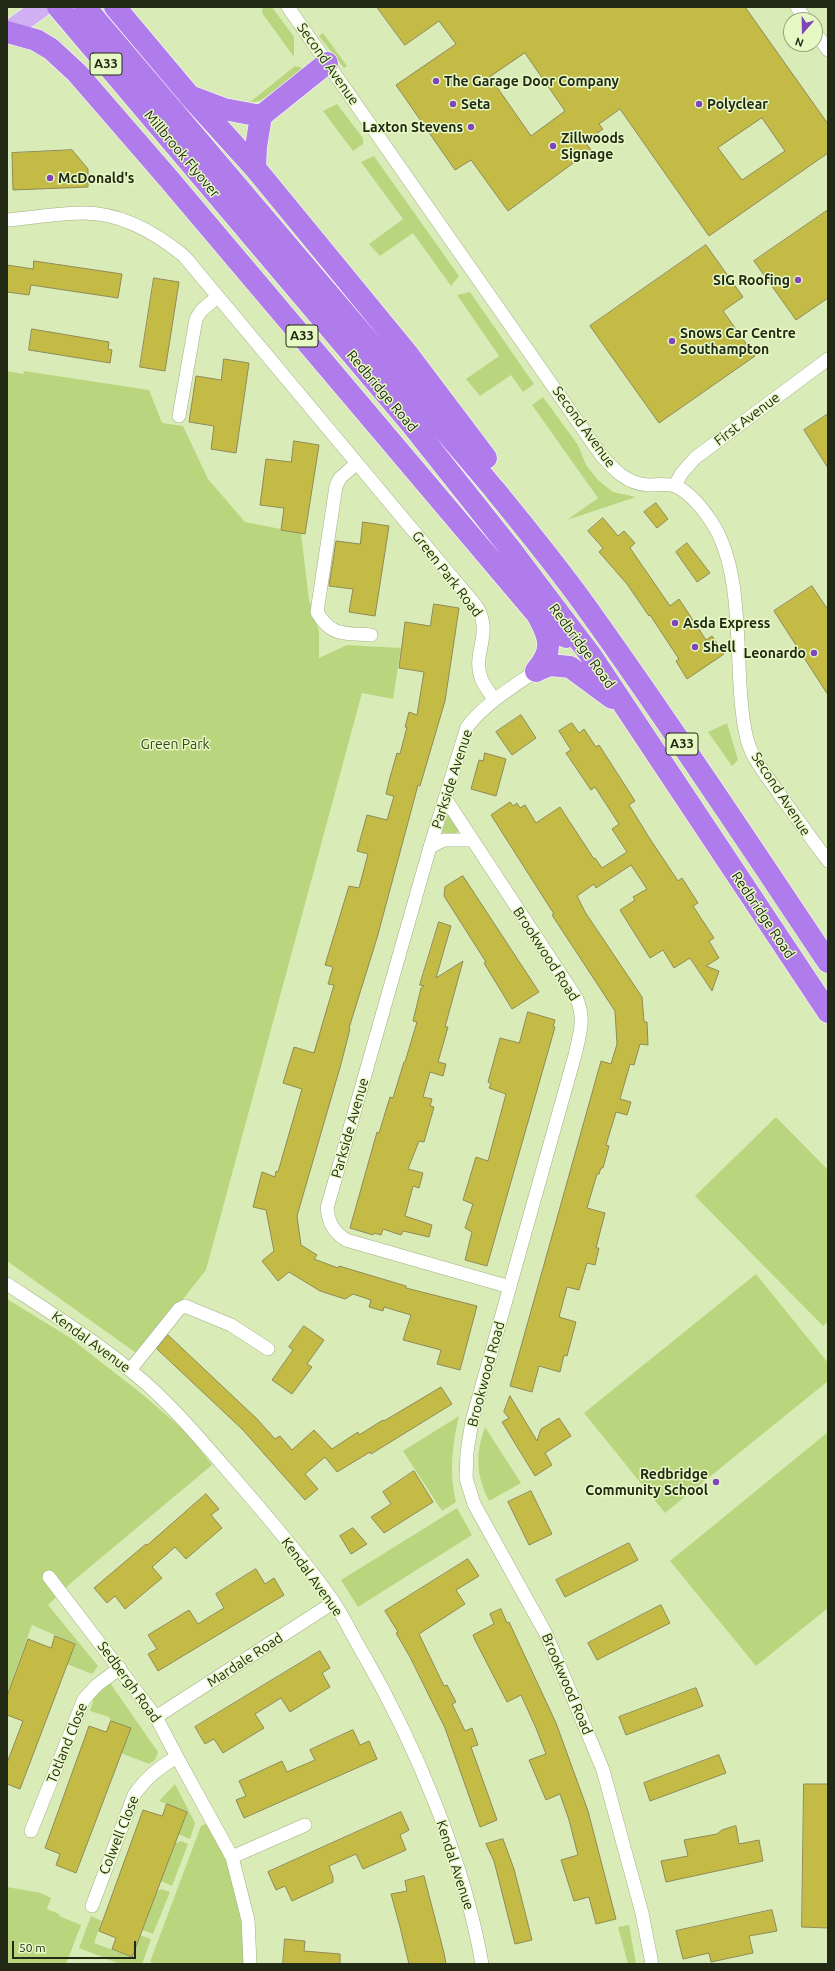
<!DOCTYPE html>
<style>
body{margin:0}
#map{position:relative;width:835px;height:1971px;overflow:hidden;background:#d9ecb8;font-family:Ubuntu,sans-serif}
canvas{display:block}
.frame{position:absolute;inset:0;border:8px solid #222915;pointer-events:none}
.north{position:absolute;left:783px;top:12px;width:40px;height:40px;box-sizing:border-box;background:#e6f9c5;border:1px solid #98a67f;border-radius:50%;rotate:200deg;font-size:11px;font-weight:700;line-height:16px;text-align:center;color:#222915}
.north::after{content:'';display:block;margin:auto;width:14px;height:18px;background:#8145bb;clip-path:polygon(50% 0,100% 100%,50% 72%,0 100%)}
.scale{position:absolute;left:12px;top:1941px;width:124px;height:18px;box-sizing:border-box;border:2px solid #222915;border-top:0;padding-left:5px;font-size:12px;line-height:14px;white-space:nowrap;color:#222915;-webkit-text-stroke:3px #e6f9c5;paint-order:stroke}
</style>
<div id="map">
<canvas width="835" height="1971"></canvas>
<div class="frame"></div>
<div class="north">N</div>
<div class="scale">50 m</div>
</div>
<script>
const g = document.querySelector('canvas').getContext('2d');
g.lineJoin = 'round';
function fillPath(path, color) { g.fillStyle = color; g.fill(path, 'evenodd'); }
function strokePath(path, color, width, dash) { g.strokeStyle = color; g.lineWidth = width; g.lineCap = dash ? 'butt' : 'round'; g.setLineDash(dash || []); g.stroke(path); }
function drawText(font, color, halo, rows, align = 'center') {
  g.font = font + ' Ubuntu,sans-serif'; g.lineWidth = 3; g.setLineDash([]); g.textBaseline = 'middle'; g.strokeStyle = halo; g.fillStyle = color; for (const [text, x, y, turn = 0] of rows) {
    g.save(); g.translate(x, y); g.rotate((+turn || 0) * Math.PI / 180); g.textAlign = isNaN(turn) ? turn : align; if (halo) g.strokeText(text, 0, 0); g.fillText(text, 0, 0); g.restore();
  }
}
fillPath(new Path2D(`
 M263,7H272L294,37V57L262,13Z
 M323,33L347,66L344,68L319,36Z
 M295,66L303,68L299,73L260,101L250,102Z
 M337,104L363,138V144L353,151L323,111Z
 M374,156L459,276L451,286L413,233L380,256L369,244L403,219L361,162Z
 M470,292L534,384L523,392L511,375L480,396L466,379L499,356L457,295Z
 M7,371L23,374L24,371L149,390L162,423L183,426L208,479L245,522L301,533L309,600L319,631V658L347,645L401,648L393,699L362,693L206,1270L139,1355L7,1261Z
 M543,397L578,445L586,465L599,481L613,492L636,497L567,520L598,498L532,405Z
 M727,723L738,760L732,766L708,732Z
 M448,815L451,816L459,829L456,834L443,833L442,830Z
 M776,1117L828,1170V1321L823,1326L695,1196Z
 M756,1274L828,1363V1381L665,1513L584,1413Z
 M7,1299L69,1337L142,1394L186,1432L212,1465L72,1582L48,1605L98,1666L92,1674L67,1664L75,1644L32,1625L7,1694Z
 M459,1416C452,1446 449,1472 456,1502L442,1511L403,1451Z
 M485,1427L521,1483L489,1501C476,1474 475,1456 485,1427Z
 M828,1432V1608L756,1666L670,1561Z
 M457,1508L472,1535L358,1607L341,1580Z
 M110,1683L158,1752L155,1760L149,1764L121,1753L130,1728L111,1721L109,1717L90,1711L95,1694Z
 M175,1784L195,1823L190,1839L178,1834L187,1812L159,1801Z
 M207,1823C214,1837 223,1851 228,1865C239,1896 247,1931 243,1964H155L150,1962L201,1826Z
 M181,1841L188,1844L172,1886L161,1881L175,1843Z
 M7,1887L41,1893L51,1898L47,1909L59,1914V1916L81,1925L66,1964H7Z
 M162,1889L170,1892L153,1934L142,1930L157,1891Z
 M91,1916L102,1921L94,1943L132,1957L140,1935L151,1939L142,1964H120L79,1948Z
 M629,1925L636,1964H628L618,1927Z`), '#b9d67f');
const building = new Path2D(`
 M377,7H745L828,124V153L709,236L620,109L599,124L603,129L585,142L591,150L508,211L471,160L455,170L396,85L456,44L439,21L405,45ZM525,53L565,111L531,136L490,77ZM762,118L785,151L742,180L718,148Z
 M72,150L88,169V187L13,190L12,153Z
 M828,210V298L796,320L754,261Z
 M706,245L743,297L723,311L755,356L659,423L590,326Z
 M34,261L122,274L118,298L31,285L29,295L7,292V265L33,269Z
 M154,278L179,282L165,371L140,367Z
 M32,329L109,342L108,349L112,350L110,363L29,350Z
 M224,359L249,363L236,453L211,449L214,426L189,422L196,376L221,380Z
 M828,414V468L804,430Z
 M294,441L319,445L305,534L281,530L284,508L260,505L266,459L291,462Z
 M656,503L668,519L657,528L644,512Z
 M603,518L618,536L624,531L635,543L630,548L670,606L679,599L706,640L712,636L724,654L687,679L676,661L679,659L650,615L649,616L627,584L599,552L603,548L588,531Z
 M363,522L389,526L375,616L349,612L353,589L329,586L336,541L360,544Z
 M687,543L710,573L697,582L676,552Z
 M812,586L828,610V695L774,611Z
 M434,604L459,608L445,701L420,786L418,785L377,938L349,1028L350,1029L341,1064L297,1216L301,1245L317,1255L314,1259L338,1268L339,1266L406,1286V1288L477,1306L460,1370L437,1364L441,1350L403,1340L411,1315L384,1307L383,1311L369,1307L371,1300L353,1294L345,1299L320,1291L289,1272L278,1281L262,1261L274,1251L266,1210L253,1207L262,1172L275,1177L276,1171L278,1172L302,1089L283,1083L294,1047L314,1053L323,1022L334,985L328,984L333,967L325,965L349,886L359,888L368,854L357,851L367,815L387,820L394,796L386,794L389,781L397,753L400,754L407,727H405L409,712L417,715L424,672L399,668L405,622L430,626Z
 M521,715L536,738L512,755L496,732Z
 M572,723L579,733L584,729L596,747L599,745L635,801L629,805L650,839L678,881L682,878L698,903L693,906L714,938L709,941L719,958L706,966L719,971L712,991L690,958L674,968L663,950L650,958L620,910L635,900L633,897L647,889L631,865L596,888L594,884L577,896L585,912L642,997L644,1022H647L648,1045L640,1044L634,1065L630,1064L620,1099L631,1102L627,1115L616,1112L606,1145L609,1146L603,1168H601L599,1174H597L587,1208L605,1213L596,1248H599L595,1265L587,1263L579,1290L567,1287L559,1317L576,1322L567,1356L564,1355L560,1372L539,1366L532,1392L510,1386L601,1061L611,1064L617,1044L615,1011L552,915L554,914L491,815L510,802L513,806L517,803L520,808L525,805L536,823L560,807L594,859L595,858L602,868L627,852L612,829L619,824L595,787L591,790L566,753L571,750L559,731Z
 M485,753L506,759L496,796L471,789L479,760L483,761Z
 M463,876L539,992L512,1009L484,963L486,962L444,896L445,887Z
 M439,922L451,926L436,978L463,961L445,1027H448L438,1062L446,1064L443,1076L430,1072L423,1097L432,1099L430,1106L434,1107L424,1142L419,1141L408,1169L423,1173L419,1188L413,1186L405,1216L432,1225L429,1237L403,1231L401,1235L383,1229L381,1235L374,1233L373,1235L350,1228L377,1132L379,1133L390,1097L393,1098L404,1062H405L417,1022L413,1021L421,988L424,986L420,985Z
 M528,1012L555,1020L553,1027H555L487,1266L465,1260L472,1232L465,1228L473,1204L463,1200L476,1157L488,1161L506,1094L489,1088L491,1084L488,1082L500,1038L519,1043Z
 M304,1326L324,1340L307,1364L312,1367L292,1394L272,1380L293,1350L289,1347Z
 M168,1335L257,1419L275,1439L280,1436L292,1450L314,1430L332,1449L358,1432L359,1435L383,1420L384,1421L441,1387L452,1404L371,1454L370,1452L337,1472L325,1457L305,1474L318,1489L305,1500L243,1430L157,1349Z
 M510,1396L537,1441L541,1429L559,1418L571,1436L545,1453L552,1465L535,1476L502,1422L509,1418L504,1412Z
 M414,1471L433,1502L384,1533L371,1517L391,1504L383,1492Z
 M531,1491L552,1534L529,1545L508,1502Z
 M206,1494L219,1509L211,1515L222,1528L186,1559L175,1547L152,1567L162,1578L125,1609L115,1596L107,1603L94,1588L146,1544L147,1545Z
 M353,1528L367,1544L351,1554L340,1536Z
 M629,1543L638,1560L565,1597L556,1580Z
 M468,1559L479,1576L456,1590L465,1604L419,1634L444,1686L447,1685L456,1702L452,1704L465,1731L472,1728L478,1745L471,1747L497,1820L480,1827L445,1728L410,1657L396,1633L398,1632L385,1611Z
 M256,1569L265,1584L274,1578L284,1595L158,1671L148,1654L157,1649L148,1635L189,1610L198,1624L209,1617L224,1608L216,1594Z
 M661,1605L670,1623L597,1660L588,1643Z
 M501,1609L507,1623L509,1622L556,1723L588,1811L616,1919L596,1924L589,1897L574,1901L561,1860L578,1855L569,1820L560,1794L546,1800L529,1760L546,1754L536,1728L521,1695L507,1702L475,1640L473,1635L494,1624L490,1614Z
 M55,1636L75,1644L20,1789L7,1784V1763L23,1721L7,1715V1696L28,1639L51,1648Z
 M320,1651L330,1668L322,1673L330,1687L290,1712L281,1698L255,1714L264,1728L223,1753L214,1739L205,1744L195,1727Z
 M696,1688L703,1706L626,1735L619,1717Z
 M111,1721L131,1728L76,1873L56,1865L60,1854L45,1848L89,1726L106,1732Z
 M353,1730L360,1745L369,1741L377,1759L244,1818L236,1800L246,1796L239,1781L282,1761L287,1772L315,1760L310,1750Z
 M719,1755L726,1773L650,1801L644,1783Z
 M804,1784H828V1928L802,1927Z
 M167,1804L187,1812L132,1957L112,1949L116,1938L99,1931L143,1810L162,1816Z
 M401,1812L409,1830L400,1835L406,1850L363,1869L356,1854L329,1866L333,1877V1882L292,1901L285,1886L276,1890L268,1872Z
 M736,1826L739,1844L759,1840L763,1861L666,1882L661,1861L688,1856L684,1840L717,1834L722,1830Z
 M503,1839L514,1869L532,1940L515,1944L494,1861L486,1844Z
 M424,1876L444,1953L446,1964H409L400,1927L391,1894L407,1891L405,1881Z
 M772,1910L777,1931L749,1936L753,1953L711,1962L709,1953L683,1959L676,1931Z
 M285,1939L305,1941L304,1951L340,1954V1964H283Z`);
fillPath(building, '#c4ba46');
strokePath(building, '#8f8a57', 1);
const street = new Path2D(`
 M288,7L601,455C613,469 627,484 648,485C657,485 666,483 675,486C690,492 702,508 711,521C748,577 732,670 746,735C750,756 766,775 778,792C794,815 811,838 828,861
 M797,7L806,20
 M815,32L828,50
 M7,220C32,218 58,213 84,213C122,213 156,233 184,256L477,607C493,634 472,653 481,678C484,686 490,693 494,699
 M179,416L196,319L201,311L217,297
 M357,463L340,478L336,486L317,612C331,637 345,633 371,635
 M675,486L681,474L695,458L828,359
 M445,798L577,999C585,1020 580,1033 575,1055L472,1421L467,1452L466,1478L474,1504L546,1634L603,1770L642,1913L652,1964
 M430,847L444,840H472
 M7,1284C48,1311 91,1338 130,1370C169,1401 201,1440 234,1478C268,1517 303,1558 333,1601C345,1619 354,1639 365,1657C417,1748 464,1861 482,1964
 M510,1287L346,1240C333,1231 329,1224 327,1208L430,847L467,727C486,703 511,688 536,671
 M130,1370L179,1309L185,1306L231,1325L268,1349
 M49,1577L156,1717L177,1757L232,1857L248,1920L250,1964
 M156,1717L334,1602
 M31,1831L84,1699L97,1685L120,1668
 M232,1857L305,1825
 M92,1906L134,1795C146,1778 158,1768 177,1757`);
const primary = new Path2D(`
 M7,32L42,7`);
const highway = new Path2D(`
 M58,7L412,425L508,546L592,657L828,1012
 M85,7L494,489C528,531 563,573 594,618C675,731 751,847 828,962
 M115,7L189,95L255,168L406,352L486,458
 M7,32L36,40L51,49L77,73L168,178L535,612L566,637
 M195,98L224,109L261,116
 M255,168L256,147L261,116L327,63
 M536,671L550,665L570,667L612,698
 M536,671C554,650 550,638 538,616`);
strokePath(street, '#9fb07f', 14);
strokePath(primary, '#fff', 21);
strokePath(highway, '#fff', 23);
strokePath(street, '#fff', 13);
strokePath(primary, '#d0b0f3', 20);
strokePath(highway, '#b07ceb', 22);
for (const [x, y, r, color] of [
 [436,81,4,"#8145bb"],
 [453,104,4,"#8145bb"],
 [699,104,4,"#8145bb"],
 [471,127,4,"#8145bb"],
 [553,146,4,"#8145bb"],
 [50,178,4,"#8145bb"],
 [798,280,4,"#8145bb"],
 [672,341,4,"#8145bb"],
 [675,623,4,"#8145bb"],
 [695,647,4,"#8145bb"],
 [814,653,4,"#8145bb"],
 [716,1482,4,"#8145bb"]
]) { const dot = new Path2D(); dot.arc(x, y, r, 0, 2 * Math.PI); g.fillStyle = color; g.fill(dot); strokePath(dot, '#e6f9c5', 1.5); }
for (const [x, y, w] of [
 [106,64,32],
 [302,336,32],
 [682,744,32]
]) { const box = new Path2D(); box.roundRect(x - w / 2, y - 11, w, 22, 3); g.fillStyle = '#e6f9c5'; g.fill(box); strokePath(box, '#222915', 1); }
drawText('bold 13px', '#222915', null, [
 ["A33",106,64],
 ["A33",302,336],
 ["A33",682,744]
]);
drawText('14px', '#222915', '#e6f9c5', [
 ["Second Avenue",328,64,55],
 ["Millbrook Flyover",182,154,50],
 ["Redbridge Road",382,391,50],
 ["First Avenue",747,419,-37],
 ["Second Avenue",584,427,54],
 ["Green Park Road",447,574,52],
 ["Redbridge Road",582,646,54],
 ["Parkside Avenue",452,779,-72],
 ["Second Avenue",781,794,57],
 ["Redbridge Road",763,915,56],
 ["Brookwood Road",546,954,57],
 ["Parkside Avenue",350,1128,-74],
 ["Kendal Avenue",91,1342,36],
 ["Brookwood Road",486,1374,-75],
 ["Kendal Avenue",312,1577,54],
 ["Mardale Road",245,1660,-33],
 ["Sedbergh Road",129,1682,54],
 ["Brookwood Road",567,1684,67],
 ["Totland Close",67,1743,-68],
 ["Colwell Close",119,1835,-68],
 ["Kendal Avenue",455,1865,72]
]);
drawText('bold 14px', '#222915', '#e6f9c5', [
 ["The Garage Door Company",444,81],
 ["Seta",461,104],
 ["Polyclear",707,104],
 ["Laxton Stevens",463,127,"right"],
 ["Zillwoods",561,138],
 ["Signage",561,154],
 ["McDonald's",58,178],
 ["SIG Roofing",790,280,"right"],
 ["Snows Car Centre",680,333],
 ["Southampton",680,349],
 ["Asda Express",683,623],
 ["Shell",703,647],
 ["Leonardo",806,653,"right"],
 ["Redbridge",708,1474,"right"],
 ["Community School",708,1490,"right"]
], 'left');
drawText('14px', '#3a471d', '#e6f9c5', [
 ["Green Park",175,744]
]);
</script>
